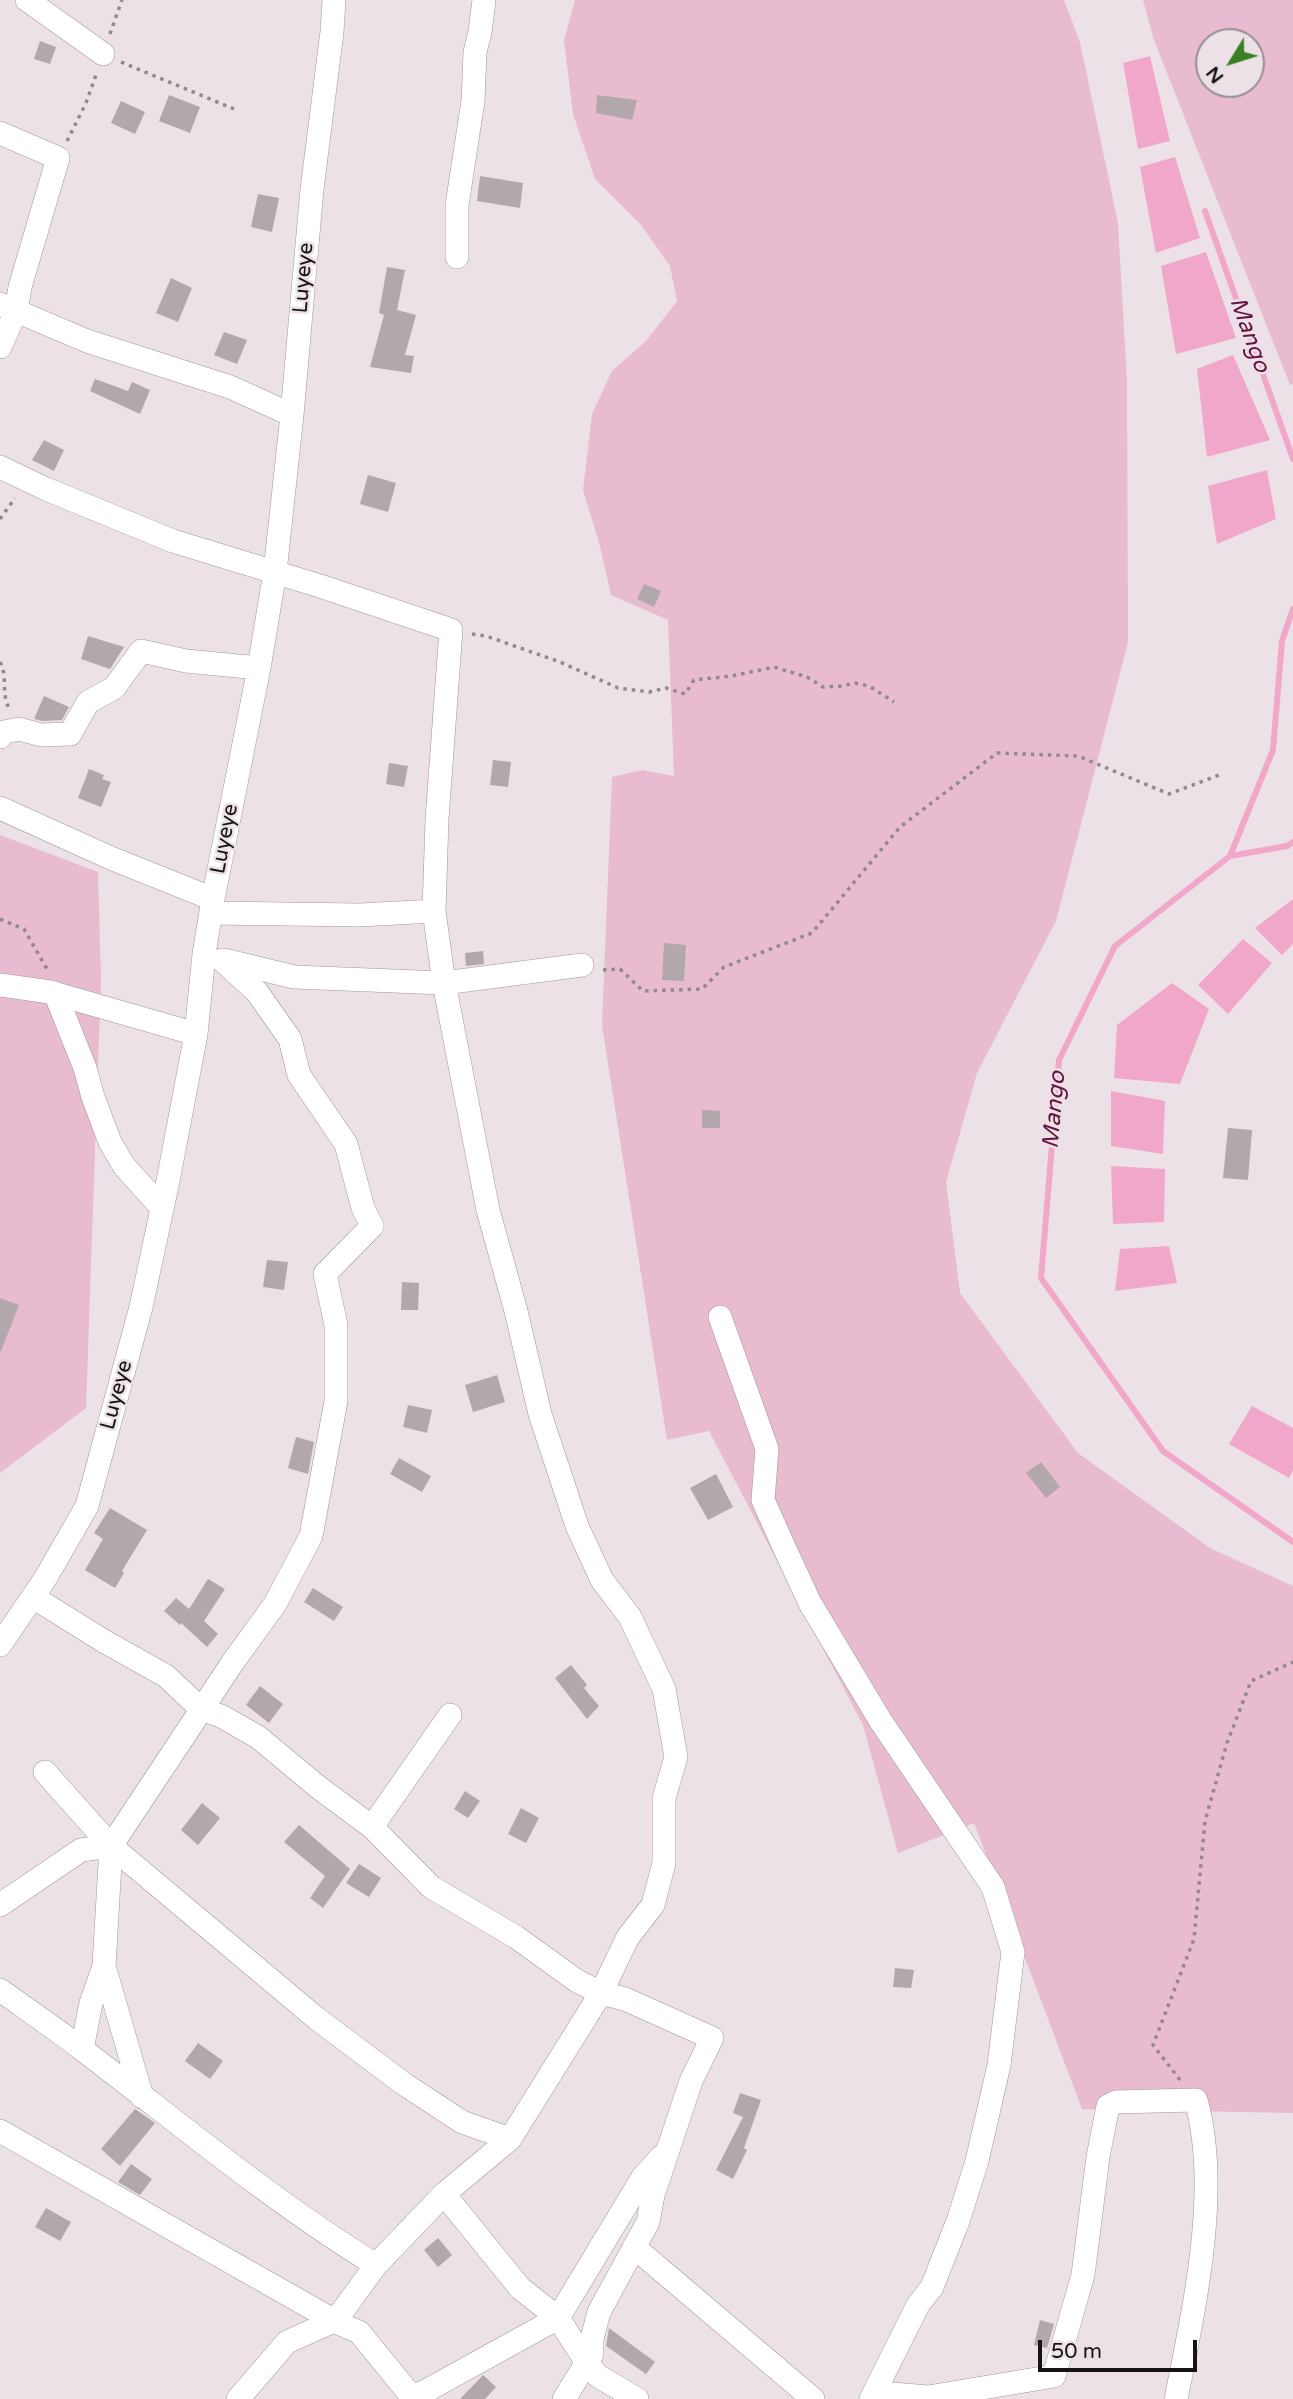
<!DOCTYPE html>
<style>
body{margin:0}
#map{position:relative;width:1293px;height:2399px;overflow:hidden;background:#ece1e6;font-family:"Varela Round",sans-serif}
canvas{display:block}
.north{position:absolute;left:1195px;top:28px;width:70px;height:70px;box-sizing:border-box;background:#ece1e6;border:2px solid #978f92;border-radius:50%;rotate:232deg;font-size:19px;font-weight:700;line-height:28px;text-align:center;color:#171315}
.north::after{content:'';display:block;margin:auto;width:24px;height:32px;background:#398025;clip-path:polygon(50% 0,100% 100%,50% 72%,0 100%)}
.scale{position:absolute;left:1038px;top:2340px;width:159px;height:32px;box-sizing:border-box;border:4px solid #171315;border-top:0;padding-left:9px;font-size:21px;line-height:24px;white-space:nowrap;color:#171315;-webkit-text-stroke:5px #ece1e6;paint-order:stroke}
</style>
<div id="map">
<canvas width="1293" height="2399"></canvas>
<div class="north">N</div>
<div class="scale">50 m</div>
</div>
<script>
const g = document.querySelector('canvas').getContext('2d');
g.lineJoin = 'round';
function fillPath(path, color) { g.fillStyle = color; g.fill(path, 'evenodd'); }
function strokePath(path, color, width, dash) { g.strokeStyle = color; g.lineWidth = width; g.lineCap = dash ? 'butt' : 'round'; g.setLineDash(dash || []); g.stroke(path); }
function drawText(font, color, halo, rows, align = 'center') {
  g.font = font + ' "Varela Round",sans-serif'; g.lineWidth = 5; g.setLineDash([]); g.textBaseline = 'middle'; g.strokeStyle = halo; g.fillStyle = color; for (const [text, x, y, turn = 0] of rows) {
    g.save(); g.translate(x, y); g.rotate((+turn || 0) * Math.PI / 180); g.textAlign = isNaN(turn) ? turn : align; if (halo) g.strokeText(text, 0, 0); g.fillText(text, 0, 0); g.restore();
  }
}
fillPath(new Path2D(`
 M575,0H1064L1080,42L1118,223L1127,382L1128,642L1056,921L977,1073L946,1182L960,1293L1078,1453L1210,1548L1293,1586V2113L1082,2109L974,1823L898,1853L863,1725L709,1431L667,1440L602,1025L612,777L642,770L674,776L668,620L611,595L599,542L583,490L592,414L612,371L646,341L677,301L670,266L641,225L595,179L573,114L564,40Z
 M1143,0H1293V384L1290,385L1154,40ZM1209,42H1251V84H1209Z
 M0,835L98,872L101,979L86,1408L0,1473Z`), '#e9bbd0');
fillPath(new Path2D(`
 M1150,56L1170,141L1138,149L1123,63Z
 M1175,157L1200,238L1156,253L1140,167Z
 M1206,252L1236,338L1176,354L1161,266Z
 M1233,355L1270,440L1207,457L1197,369Z
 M1267,470L1276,519L1217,544L1208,486Z
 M1293,899V944L1282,955L1255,928Z
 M1243,939L1272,963L1228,1014L1198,985Z
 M1172,983L1209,1009L1180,1084L1114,1078L1117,1025Z
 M1111,1091L1165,1101L1163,1154L1111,1146Z
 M1111,1166L1165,1169L1164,1222L1113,1224Z
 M1169,1246L1177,1283L1115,1291L1120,1249Z
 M1252,1406L1293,1428V1470L1289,1478L1229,1444Z`), '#f1a7ca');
strokePath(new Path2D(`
 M1205,211L1293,459
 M1293,609L1282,641L1273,750L1230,856L1115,946L1059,1060L1041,1278L1163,1451L1293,1542
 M1230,856L1287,846L1293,842`), '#f1a7ca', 6);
fillPath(new Path2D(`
 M40,41L56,47L50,64L34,59Z
 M169,95L200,107L190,133L159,121Z
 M597,95L637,100L632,120L596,113Z
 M121,101L145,112L135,134L111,123Z
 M480,176L523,183L520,208L477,201Z
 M258,194L279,198L272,232L251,227Z
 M387,267L405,270L397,310L416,315L405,355L414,356L411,373L370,367L384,315L379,313Z
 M171,278L192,288L178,322L156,313Z
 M224,332L247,340L237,364L214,355Z
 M95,379L128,391L132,382L150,390L140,414L90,391Z
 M44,440L64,450L54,471L32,460Z
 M368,475L396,483L388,512L360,504Z
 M644,584L661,591L654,607L637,599Z
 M88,636L124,647L110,669L81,659Z
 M44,696L69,707L62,720L43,721L34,719Z
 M493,760L511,762L508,787L490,785Z
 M389,763L408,766L404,787L386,784Z
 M89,769L104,775L102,779L111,782L101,807L78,798Z
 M664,943L686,945L684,981L662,980Z
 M483,951L484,964L466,966L465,953Z
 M702,1110L720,1111V1128H702Z
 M1228,1128L1252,1130L1248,1180L1223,1178Z
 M267,1260L288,1262L284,1290L263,1287Z
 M402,1282L419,1283L418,1310H401Z
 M0,1298L19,1305L1,1351H0Z
 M497,1375L505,1402L473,1412L465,1385Z
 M408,1405L432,1410L427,1433L403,1427Z
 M296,1437L314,1442L308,1474L288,1468Z
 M399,1458L431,1476L422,1492L390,1474Z
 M1041,1462L1060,1487L1046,1498L1026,1473Z
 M716,1474L733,1507L708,1520L690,1488Z
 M110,1508L147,1530L122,1571L124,1573L115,1588L85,1570L103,1539L94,1533Z
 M208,1579L225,1589L204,1621L218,1634L207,1647L181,1623L180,1625L164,1611L176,1598L189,1609Z
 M313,1588L343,1607L334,1621L304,1602Z
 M571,1665L587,1685L584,1688L599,1706L587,1719L555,1678Z
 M260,1686L283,1704L269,1723L246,1705Z
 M465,1791L480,1801L468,1818L454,1809Z
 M202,1803L220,1818L198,1845L181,1830Z
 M521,1808L539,1818L526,1843L508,1834Z
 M299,1825L350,1869L323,1908L310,1898L325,1876L284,1842Z
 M359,1864L381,1878L369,1897L346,1883Z
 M895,1968L914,1970L911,1988L893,1987Z
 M198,2043L223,2061L210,2079L185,2061Z
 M740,2093L761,2100L744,2148L747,2150L733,2179L716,2170L743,2117L733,2113Z
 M135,2109L155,2123L120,2166L101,2149Z
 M131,2164L152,2179L140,2195L118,2182Z
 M46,2208L71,2222L60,2241L35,2227Z
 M438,2238L452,2255L438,2267L424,2250Z
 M1040,2320L1054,2324L1047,2348L1034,2345Z
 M609,2328L655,2362L646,2374L606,2346Z
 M483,2375L496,2387L485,2399H460Z`), '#b2a8ac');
const minor = new Path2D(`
 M27,0L103,54
 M0,133L58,158L20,287L16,311L0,347
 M457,257V205L473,101L475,52L480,32L484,0
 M0,304L87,341L230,387L292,415
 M0,467L46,489L173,541L320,586L451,630L437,819L434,911L444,983L488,1210L516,1311L540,1414L577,1526L602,1580L630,1617L664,1689L676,1757L664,1798V1863L653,1905L628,1937L601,1993L510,2139L444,2194L376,2265L336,2320L287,2342L238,2399
 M0,737L4,732L19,729L41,735L70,734L88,702L114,688L141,651L186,661L259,668
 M0,808L113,859L213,899
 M211,913L360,915L434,911
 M224,960L294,977L444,983L582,965
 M0,985L50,992L196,1034
 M55,993L85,1068L93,1097L110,1142L124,1166L162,1208
 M720,1317L767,1449L763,1500L784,1547L810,1603L880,1720L993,1887L1013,1952L999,2065L977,2161L958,2221L932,2287L918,2305L871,2399
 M33,1597L102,1640L166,1676L201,1709L221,1716L258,1737L318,1787L372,1827L431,1887L516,1937L577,1981L601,1993L625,1999L712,2038L691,2081L653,2195L648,2222L599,2312L592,2339V2354L564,2399
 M0,1645L45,1579L87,1506L141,1307L168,1181L196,1034L204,954L213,899L259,668L275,572L292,415L312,189L332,32L334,0
 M45,1772L111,1846L316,2018L404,2084L462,2122L510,2139
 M372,1827L450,1715
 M0,1905L81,1850L111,1846
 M104,1966L142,2097
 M0,1990C28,2010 56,2029 83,2050C179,2123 272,2201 376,2265
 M82,2049L91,2003L104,1966L111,1846L233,1662L275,1604L311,1536L336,1401V1325L325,1274L372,1226L363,1208L346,1144L299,1075L290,1039L257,992L222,960
 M0,2131L340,2324L359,2332L408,2392L414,2395L424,2392L558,2318L643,2177L661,2157
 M444,2194L520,2288L558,2318L587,2363L598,2376L637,2399
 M634,2247L813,2399
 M873,2397L881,2393L928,2397L1054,2376L1083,2275L1098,2157L1108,2106L1116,2102L1196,2100C1221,2191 1194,2308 1176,2399`);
strokePath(minor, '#a0969a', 24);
strokePath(new Path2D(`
 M110,34L122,0
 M121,62L234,109
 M67,141L86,103L96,75
 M0,519L15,498
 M472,634L486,636L560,662L618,688L649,692L666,688L685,694L694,680L732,676L774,667L807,677L823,687L841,686L855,683L869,686L894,702
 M0,662C8,676 1,694 9,708
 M0,919L24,929L48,971
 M603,970L620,969L643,991L702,989L724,967L812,933L900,827L997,753L1078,756L1169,794L1219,775
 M1180,2080L1153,2045L1194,1939L1205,1821L1227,1743L1251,1681L1293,1662`), '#91898d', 3.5, [3.5, 5]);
strokePath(minor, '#fff', 23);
drawText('21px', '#171315', '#ece1e6', [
 ["Luyeye",304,278,-85],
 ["Luyeye",225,839,-79],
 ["Luyeye",117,1395,-75]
]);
drawText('italic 23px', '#671244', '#ece1e6', [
 ["Mango",1249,335,70],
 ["Mango",1055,1110,-85]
]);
</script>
